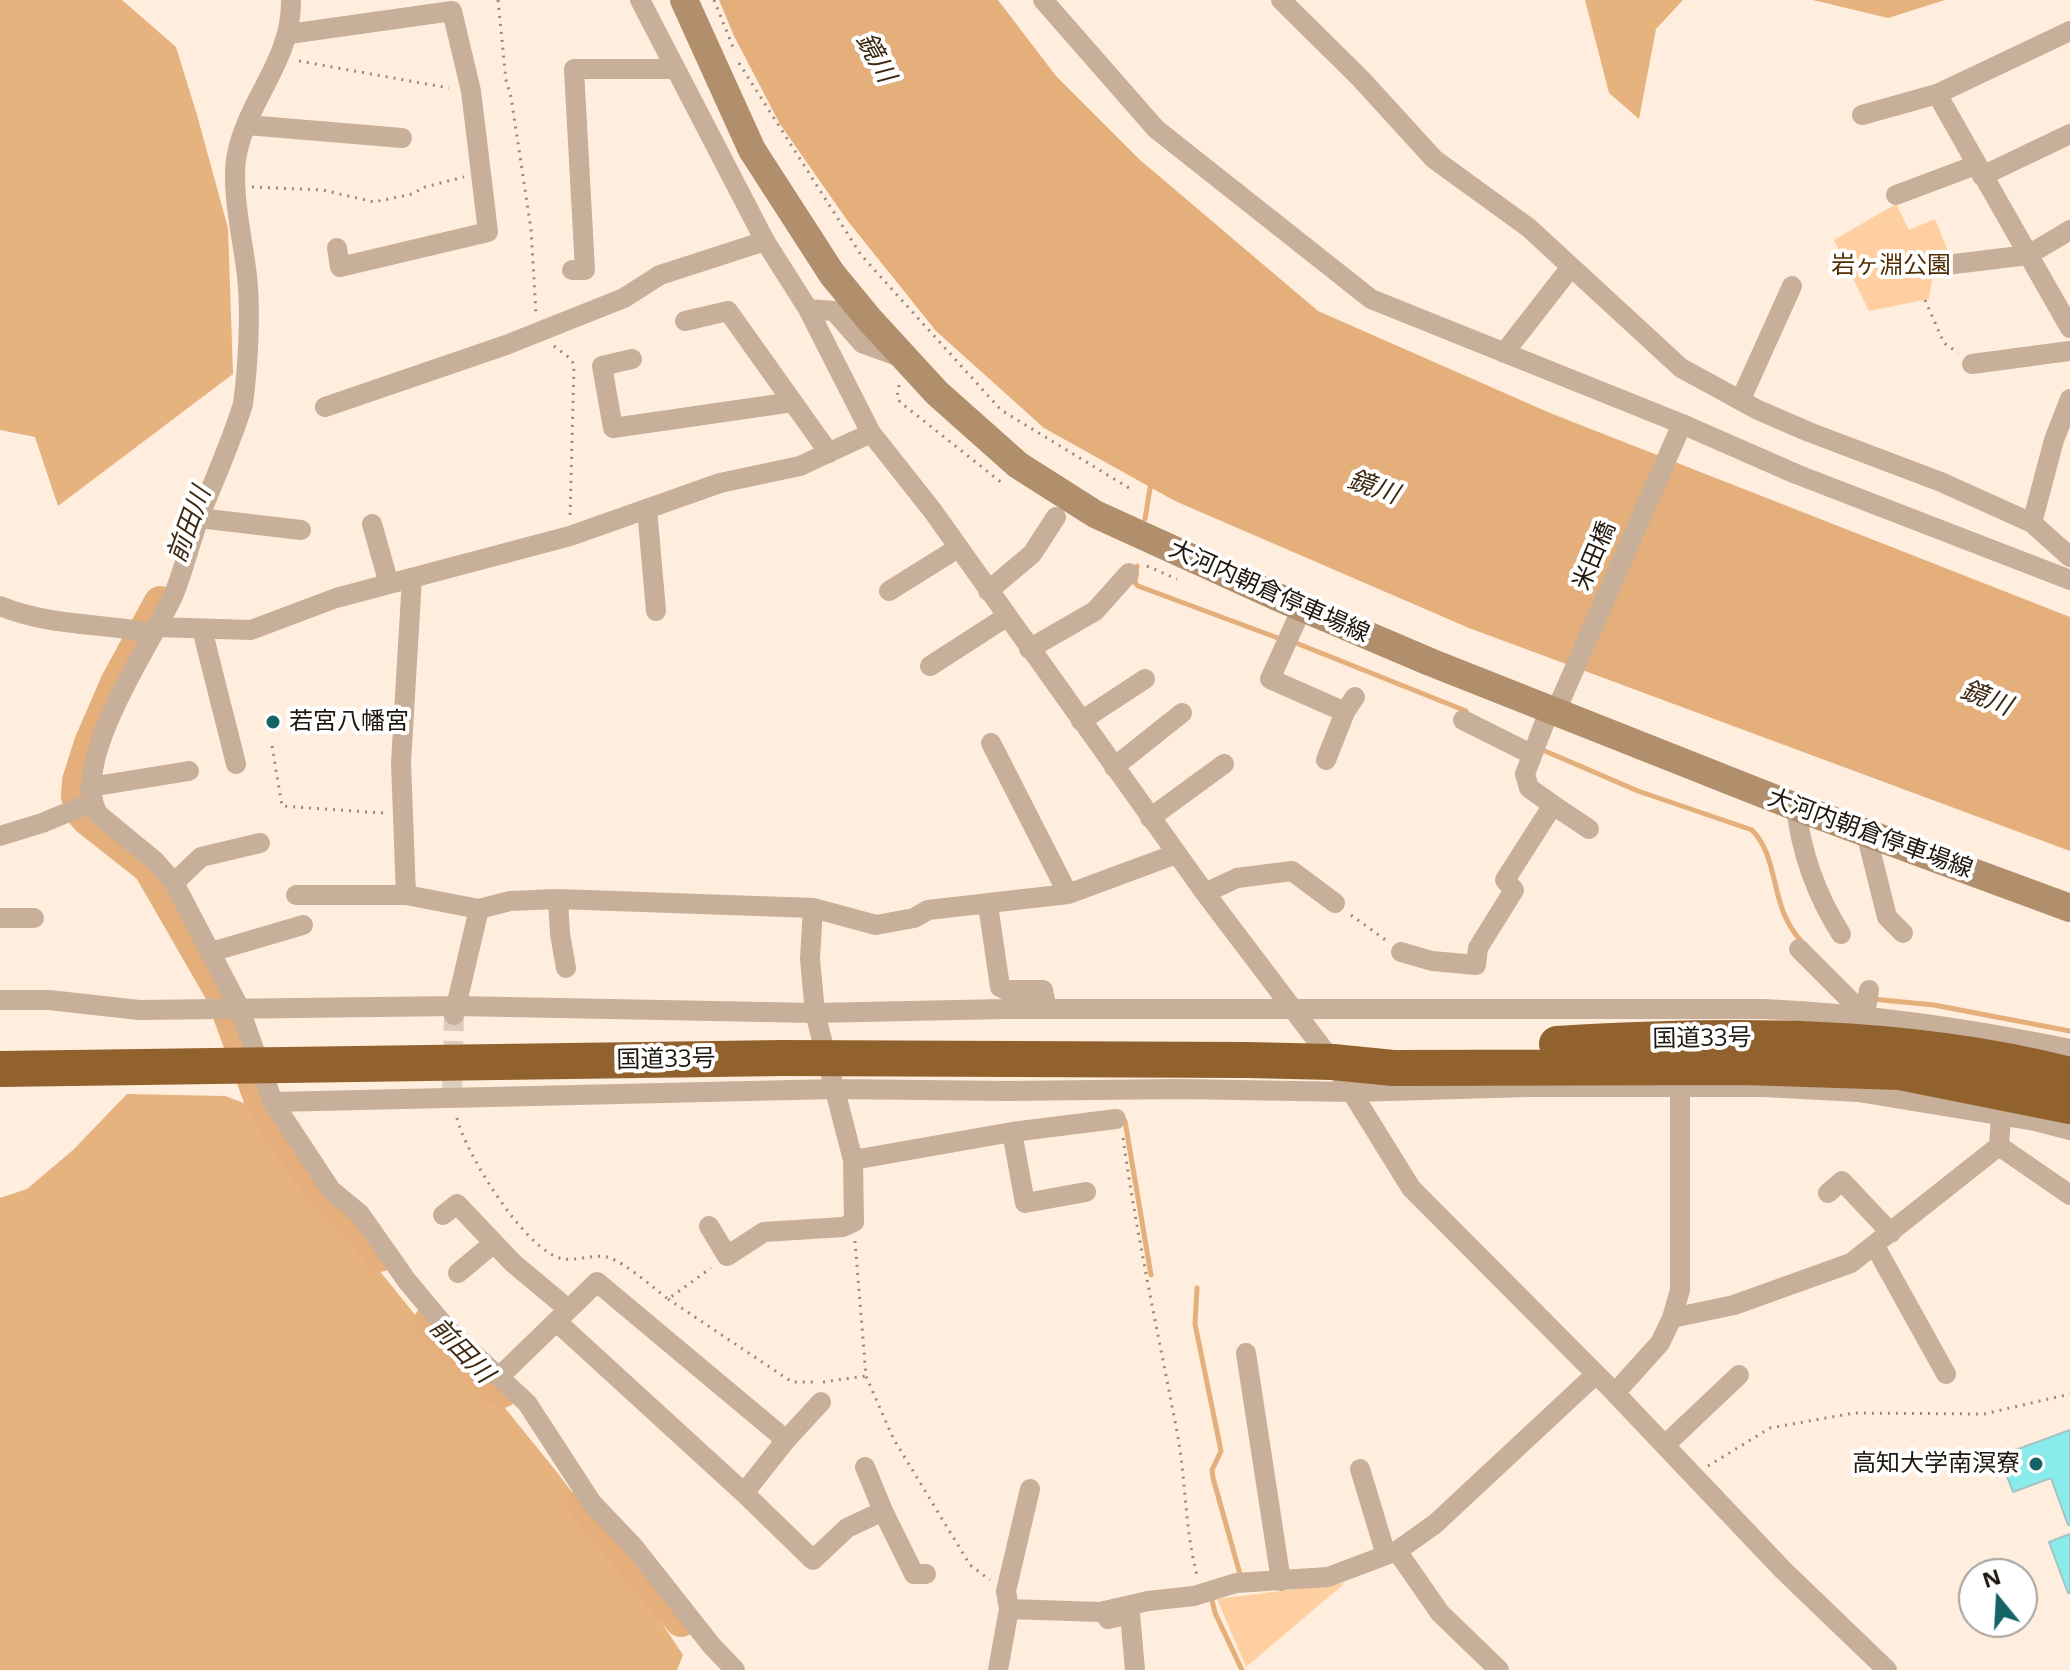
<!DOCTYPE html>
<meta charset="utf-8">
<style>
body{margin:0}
#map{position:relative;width:2070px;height:1670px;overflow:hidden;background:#ffeddd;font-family:"Open Sans",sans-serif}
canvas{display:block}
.north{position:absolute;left:1958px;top:1558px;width:80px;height:80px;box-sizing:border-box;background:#fff;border:2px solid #a5a29f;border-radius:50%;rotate:342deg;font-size:22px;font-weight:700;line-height:32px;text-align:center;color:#1e170f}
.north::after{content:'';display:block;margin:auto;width:28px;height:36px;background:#146465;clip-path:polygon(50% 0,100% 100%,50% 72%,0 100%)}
</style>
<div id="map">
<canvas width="2070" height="1670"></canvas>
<div class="north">N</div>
</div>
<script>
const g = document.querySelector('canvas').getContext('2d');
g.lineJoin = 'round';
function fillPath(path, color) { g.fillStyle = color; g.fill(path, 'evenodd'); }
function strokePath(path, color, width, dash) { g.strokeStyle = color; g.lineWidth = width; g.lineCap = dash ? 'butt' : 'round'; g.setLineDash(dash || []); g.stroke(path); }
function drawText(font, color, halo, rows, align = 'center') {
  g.font = font + ' "Open Sans","Noto Sans JP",sans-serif'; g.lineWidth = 8; g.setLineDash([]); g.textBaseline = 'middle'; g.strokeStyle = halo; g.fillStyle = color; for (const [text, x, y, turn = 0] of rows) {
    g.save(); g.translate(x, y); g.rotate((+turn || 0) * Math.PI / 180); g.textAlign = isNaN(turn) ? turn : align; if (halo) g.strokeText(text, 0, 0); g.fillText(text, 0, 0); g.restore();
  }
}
fillPath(new Path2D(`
 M1896,204L1909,230L1935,219L1950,256L1934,268L1929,299L1869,311L1834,240Z
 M1345,1583L1246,1667L1217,1599Z`), '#ffcfa1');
fillPath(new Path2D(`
 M0,0H122L176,47L197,115L228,228L233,374L58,506L35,437L0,430Z
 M1585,0H1683L1656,29L1639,119L1609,93Z
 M1813,0H1945L1888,18Z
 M127,1094L225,1096L249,1105L271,1138L321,1198L358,1230L374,1264L450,1358L488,1387L560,1476L601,1531L683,1655L677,1670H0V1198L27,1189L73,1150Z`), '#e6b27d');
fillPath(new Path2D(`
 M719,0H998L1056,76L1140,160L1318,311L1550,413L2070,617V851L1469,628L1175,501L1044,428L936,331L847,220L780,124L734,36Z`), '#e4af7a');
strokePath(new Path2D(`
 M1145,519L1151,482
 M1137,566L1135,583L1138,586L1278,638
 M1296,643L1466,711
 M1545,751L1638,791L1752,830C1781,860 1768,906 1802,942
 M1872,999L1934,1005L2070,1031
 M1125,1121L1151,1275
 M1197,1288L1195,1324L1221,1451L1212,1470L1213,1478L1240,1574
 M1212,1600L1215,1613L1242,1670`), '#e4af7a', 5);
strokePath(new Path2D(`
 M160,602L116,683L90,743L78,781L77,796L81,812L88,820L149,868L221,993
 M229,1015L259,1097L273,1122L323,1194L364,1232L380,1256
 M430,1321L460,1355L502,1392
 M583,1504L681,1621`), '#e4af7a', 32);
const building = new Path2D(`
 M2070,1430V1525H2068L2051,1478L2013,1492L1999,1456Z
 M2070,1534V1593H2068L2049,1542Z`);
fillPath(building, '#8aebec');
strokePath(building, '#a2c4c4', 2);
strokePath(new Path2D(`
 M452,1091L454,1015`), '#ddcdbe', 20, [20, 10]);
strokePath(new Path2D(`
 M498,0L506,80L511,97L531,229L536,313
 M714,0L735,52
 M299,61L449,88
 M739,63L861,255L1001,410L1129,488
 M252,187L323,190L374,202L412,194L425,187L464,177
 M1925,300L1944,343L1958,353
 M554,346L571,359L574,365L570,518
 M899,385L897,397L900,402L1002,483
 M1147,566L1177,579
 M272,746L282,806L383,813
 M1351,915L1387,941
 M457,1118C465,1153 526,1252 563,1259C577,1261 593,1254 607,1257C625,1262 652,1287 668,1299L711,1268
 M1123,1138C1137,1238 1159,1337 1178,1437C1186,1483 1185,1530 1197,1575
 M855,1241L866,1376L893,1438L970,1565L990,1580
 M668,1299L792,1382H816
 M823,1382L866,1376
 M1708,1466L1770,1428L1854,1413L1984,1414L2070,1394`), '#96897d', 3, [2, 6]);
strokePath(new Path2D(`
 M291,0C292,60 248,99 237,154C230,188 243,240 247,276C251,313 248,366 243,404C231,443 214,480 199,518C190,543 184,569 174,594C152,644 68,761 98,814L155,861L174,883L239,1007L273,1102L331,1190L360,1214L407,1281L448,1330L527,1403L592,1503L633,1546L712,1646L735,1670
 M640,0L765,241L808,309L871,433L932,510L1205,893L1333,1062L1411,1188L1615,1393L1783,1570L1887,1670
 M1043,0L1156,129L1371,299L1682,424L1610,395
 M1281,0L1361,79L1434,159L1529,228L1681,368L1758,410L1809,432L1941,482L2032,523L2070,557
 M289,34L452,11L471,91L488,232L340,267L337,248
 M1937,94L2070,328
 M1862,115L1937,94L2070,31
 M247,125L402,138
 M1982,176L2070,134
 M1896,195L1976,165
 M1938,266L2028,255L2070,230
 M572,270H585L574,69H676
 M808,309L834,311L862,343L903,358
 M685,321L728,311L829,453
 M1504,353L1571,267
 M632,359L602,366L613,428L793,402
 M1972,364L2070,351
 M1741,399L1792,286
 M325,407L506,345L624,298L660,275L765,241
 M647,509L656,611
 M199,518L301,530
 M2032,523L2054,440L2070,399
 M372,524L389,584
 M412,578L401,763L406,895L479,909L510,901L558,899L813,908L876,925L914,918L928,910L1068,894L1176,854
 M889,591L958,548
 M988,591L1032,554L1056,517
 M0,606C48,626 101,623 152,633
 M1302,608L1270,679L1345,712
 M156,627L251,630L336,598L570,536L720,483L800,466L871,433
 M202,629L236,764
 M1029,649L1095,611L1129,573
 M930,666L1006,617
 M1555,713L1682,424L1796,474L2070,580
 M1463,720L1531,754
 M1081,721L1145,679
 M991,743L1068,894
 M1326,760L1345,712L1355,697
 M1114,767L1182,713
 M90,787L189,771
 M1553,805L1589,829
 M1796,807C1801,852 1817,896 1841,934
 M1150,818L1224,764
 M1866,833L1887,917L1903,933
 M0,836L42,823L93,802
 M174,883L201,857L260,843
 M1205,893L1237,878L1292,871L1335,903
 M296,895H406
 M558,899L560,934L566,968
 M988,905L1000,987L1006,990H1043L1047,1009
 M813,908L810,959L815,1013L853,1160L1012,1132L1116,1119
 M0,918H34
 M1799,949L1864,1014
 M211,952L303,925
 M1401,952L1432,961L1476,965L1478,948L1514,890L1505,880L1553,805L1529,788L1525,774L1549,711
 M0,1000H49L139,1010L456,1006L815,1013L1004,1009H1764C1871,1014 1965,1028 2070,1049
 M454,1015L479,909
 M1863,1028L1869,990
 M273,1102L836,1089L1008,1091L1179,1089L1353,1092L1529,1087H1764L1858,1092L2035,1121L2070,1130
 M1012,1132L1025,1203L1086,1192
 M1999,1146L2070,1195
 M1828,1193L1842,1181L1891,1233
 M443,1215L457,1204L513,1263L568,1309
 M709,1226L727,1256L764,1232L843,1227L854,1222L853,1160
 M1875,1246L1946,1374
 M458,1273L494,1243
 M1672,1318L1680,1290V1086
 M1246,1353L1281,1581
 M500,1376L597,1282L786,1440L744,1493L557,1322
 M1615,1393L1660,1343L1672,1318L1734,1305L1851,1263L1999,1146L2001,1115
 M786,1440L821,1402
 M1665,1445L1739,1375
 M865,1467L883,1511L914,1574H926
 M1360,1469L1386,1555
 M744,1493L813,1560L847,1528L883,1511
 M1009,1609L1100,1612L1148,1601L1194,1596L1236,1583L1328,1577L1397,1551
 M1108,1619L1130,1614L1135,1670
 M998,1670L1009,1609L1006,1591L1030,1489
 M1499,1670L1440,1613L1397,1551L1435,1524L1596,1374`), '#c7af99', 20);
strokePath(new Path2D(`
 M684,0L752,150L832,274L869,319L937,393L1018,465L1095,514L1275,596L1430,662L1796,807L2070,908`), '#b18f6d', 28);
strokePath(new Path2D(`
 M1557,1044C1729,1034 1903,1032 2070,1075
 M0,1069L783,1058L1247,1060L1333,1062L1393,1068L1744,1067L1900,1072L2070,1106`), '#92622e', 36);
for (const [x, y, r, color] of [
 [273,722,8,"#146465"],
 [2036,1464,8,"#146465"]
]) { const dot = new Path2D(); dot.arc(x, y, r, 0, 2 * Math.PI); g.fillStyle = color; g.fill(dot); strokePath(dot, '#fff', 3); }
drawText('24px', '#502e02', '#fff', [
 ["岩ヶ淵公園",1891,266]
]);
drawText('24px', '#1e170f', '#fff', [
 ["米田橋",1595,556,-67],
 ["大河内朝倉停車場線",1269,592,24],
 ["大河内朝倉停車場線",1870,834,20],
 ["国道33号",1702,1039,-1],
 ["国道33号",666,1060,-1]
]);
drawText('24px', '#1e170f', '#fff', [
 ["若宮八幡宮",289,722],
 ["高知大学南溟寮",2020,1464,"right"]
], 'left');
drawText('italic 26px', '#3f2912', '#fff', [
 ["鏡川",875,58,61],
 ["鏡川",1373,488,19],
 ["前田川",190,525,-70],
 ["鏡川",1986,699,21],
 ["前田川",461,1351,46]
]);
</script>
